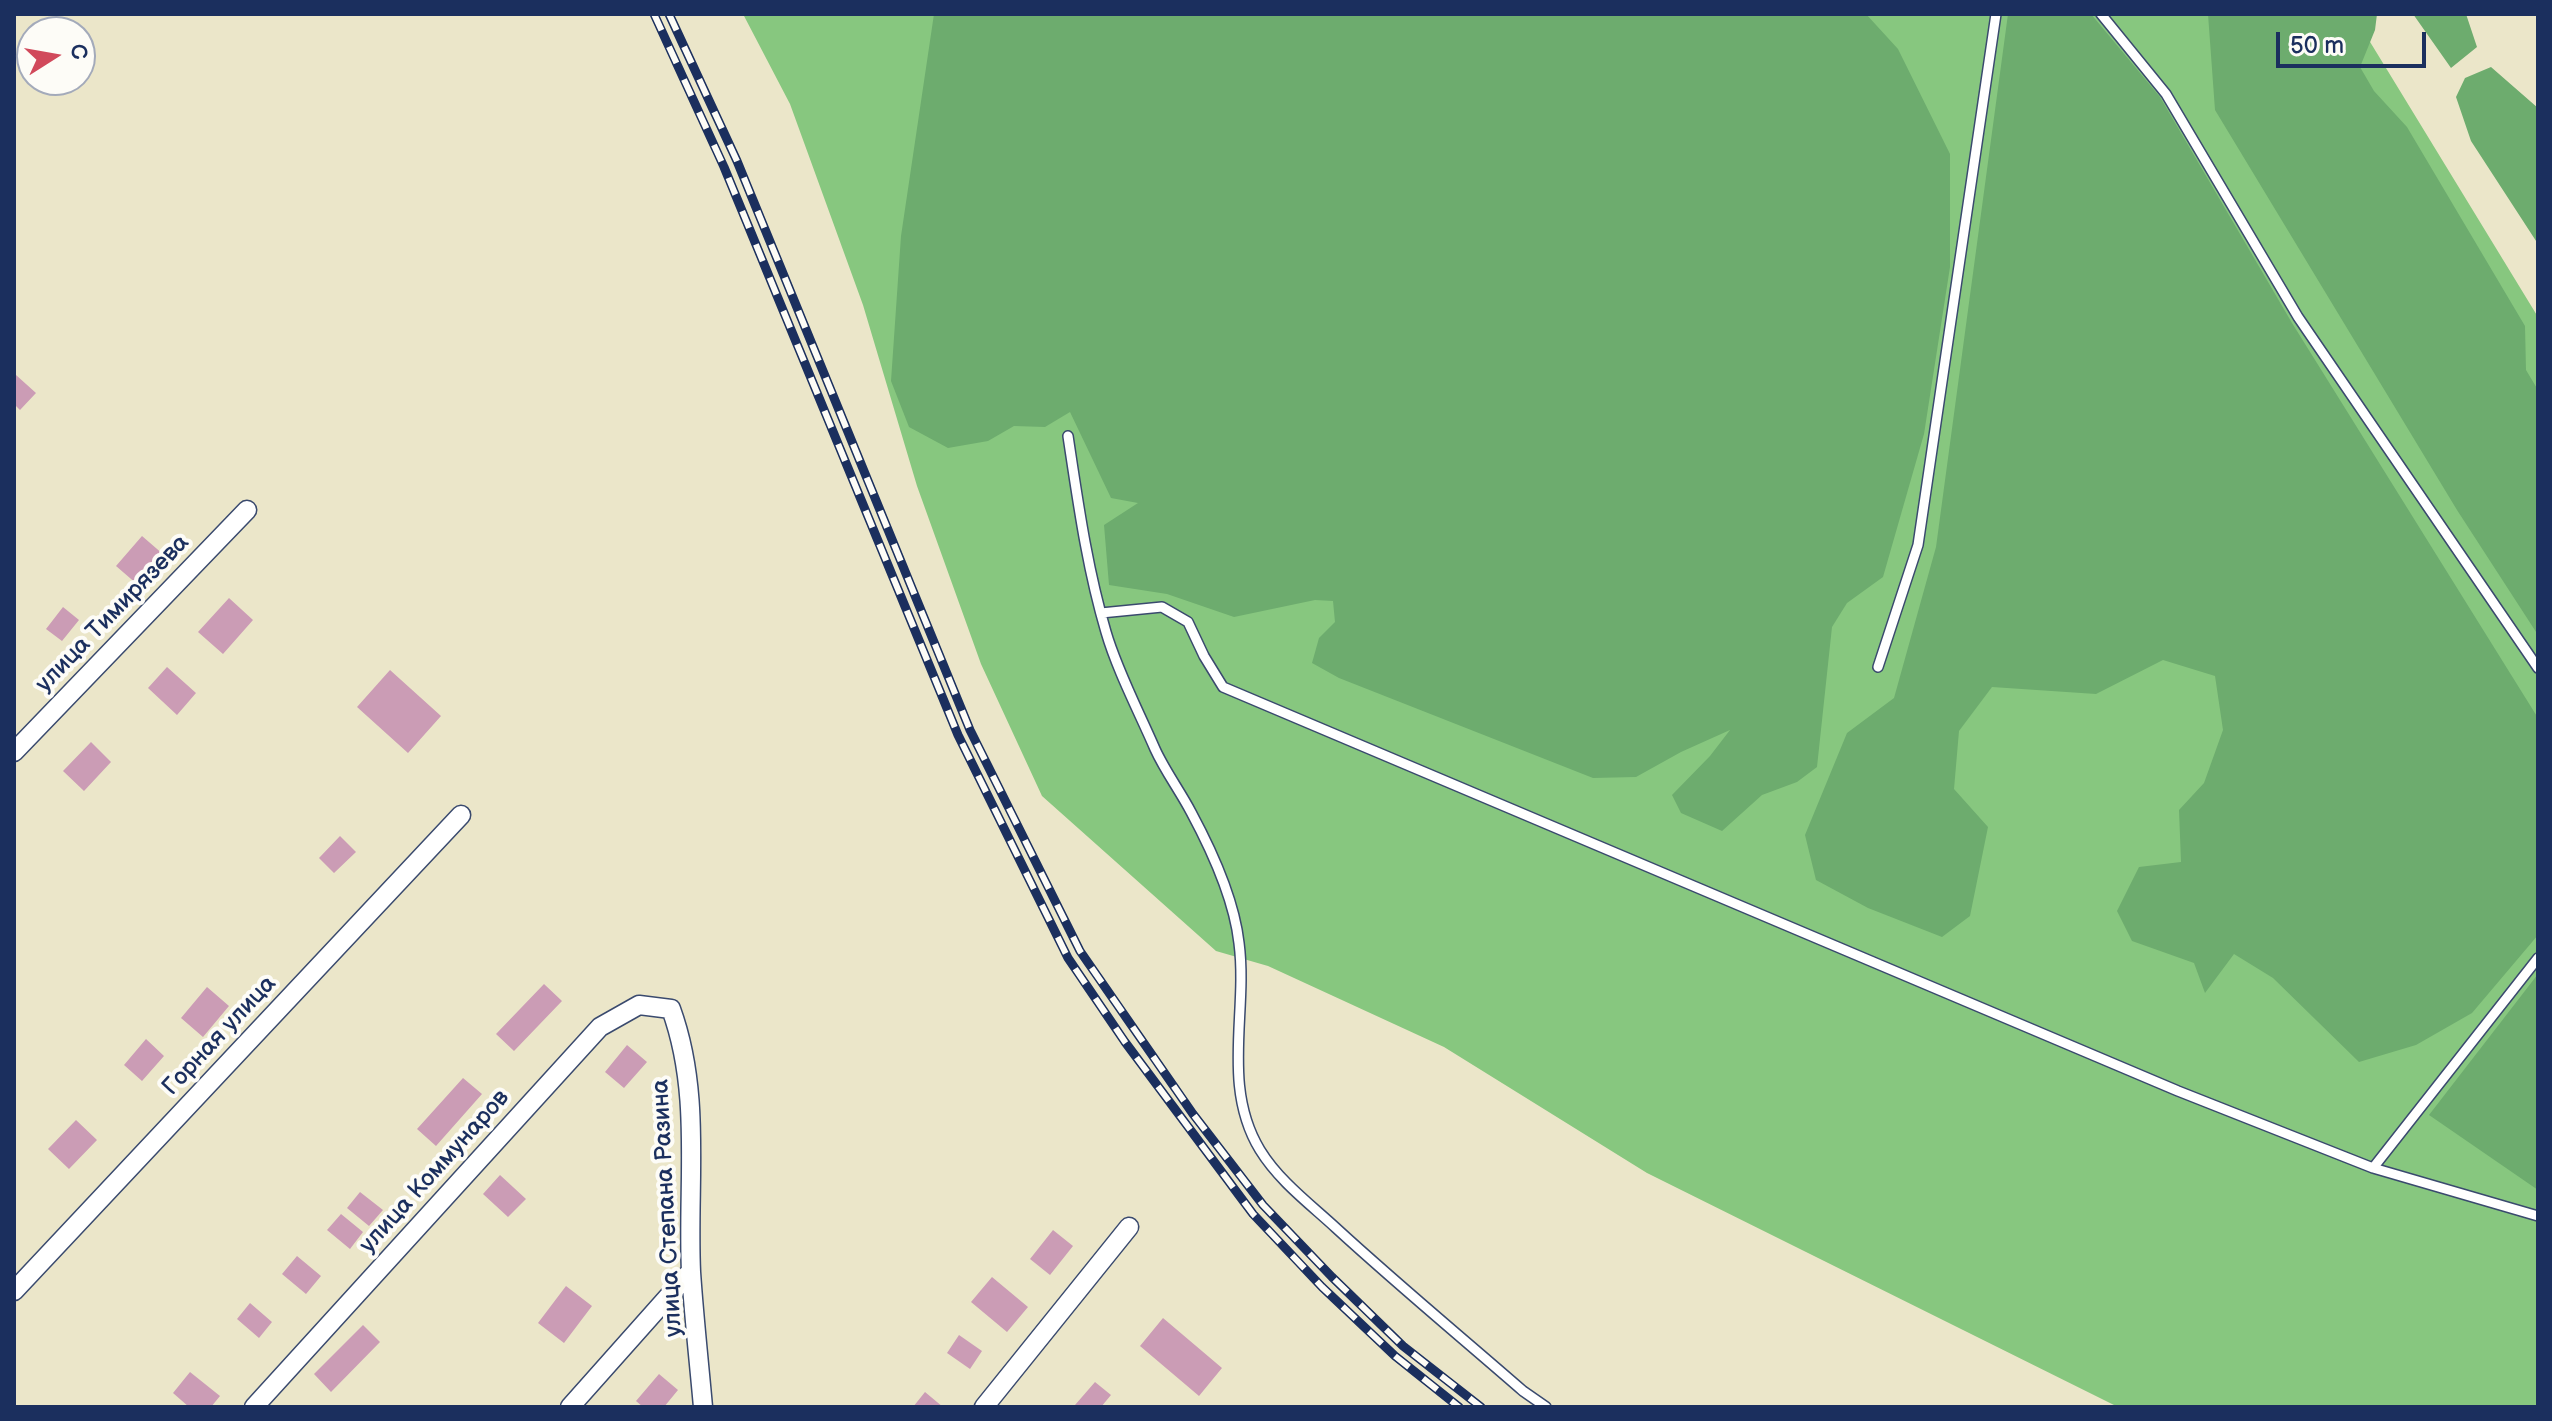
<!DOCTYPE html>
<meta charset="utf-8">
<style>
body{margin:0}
#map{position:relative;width:2552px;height:1421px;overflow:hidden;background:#ebe6c9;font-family:"Balsamiq Sans",sans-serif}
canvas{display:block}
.frame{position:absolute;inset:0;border:16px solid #1b2f5e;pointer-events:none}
.north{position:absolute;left:16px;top:16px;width:80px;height:80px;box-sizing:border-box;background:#fdfcf7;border:2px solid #a3aaba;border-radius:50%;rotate:79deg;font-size:22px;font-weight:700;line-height:32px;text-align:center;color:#1b2f5e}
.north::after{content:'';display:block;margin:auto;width:28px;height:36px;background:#d1495b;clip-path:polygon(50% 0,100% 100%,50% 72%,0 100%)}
.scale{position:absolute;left:2276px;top:32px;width:150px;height:36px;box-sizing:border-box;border:4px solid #1b2f5e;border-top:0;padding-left:10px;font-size:24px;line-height:28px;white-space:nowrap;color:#1b2f5e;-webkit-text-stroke:6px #fdfcf7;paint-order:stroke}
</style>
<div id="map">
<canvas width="2552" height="1421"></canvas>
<div class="frame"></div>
<div class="north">С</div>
<div class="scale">50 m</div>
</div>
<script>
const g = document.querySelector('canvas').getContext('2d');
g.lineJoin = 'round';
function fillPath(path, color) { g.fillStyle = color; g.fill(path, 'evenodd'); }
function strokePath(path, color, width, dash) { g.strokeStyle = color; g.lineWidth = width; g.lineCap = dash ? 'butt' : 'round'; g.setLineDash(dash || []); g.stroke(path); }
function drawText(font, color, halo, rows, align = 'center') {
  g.font = font + ' "Balsamiq Sans",sans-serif'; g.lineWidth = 8; g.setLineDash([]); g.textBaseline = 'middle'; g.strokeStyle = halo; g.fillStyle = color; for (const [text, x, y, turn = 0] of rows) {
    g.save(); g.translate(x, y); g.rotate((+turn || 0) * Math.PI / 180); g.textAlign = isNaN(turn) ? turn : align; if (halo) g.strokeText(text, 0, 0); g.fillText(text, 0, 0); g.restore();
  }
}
fillPath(new Path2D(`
 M743,14H2353L2538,317V1407H2118L1647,1173L1444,1047L1268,966L1216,951L1042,796L981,664L917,486L863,305L790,104Z`), '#87c77f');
fillPath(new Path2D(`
 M934,14H1866L1898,49L1950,154V267L1924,434L1883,577L1847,603L1832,627L1817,767L1797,782L1762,795L1722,831L1681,813L1672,795L1710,756L1730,730L1681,752L1636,777L1593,778L1339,678L1312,663L1319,638L1335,622L1333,601L1315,600L1234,617L1167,594L1109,585L1104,525L1138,503L1111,498L1070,412L1045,427L1014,426L988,441L948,448L909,427L891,381L901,236Z
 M2008,14H2091L2160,97L2292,323L2538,718V935L2472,1013L2416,1045L2359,1062L2273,978L2234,954L2205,993L2194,963L2132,941L2117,911L2139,867L2181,862L2179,810L2204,783L2223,730L2215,676L2163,660L2096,694L1992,687L1959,731L1954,789L1988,827L1970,916L1942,937L1868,908L1816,880L1805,835L1847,733L1894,698L1936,547Z
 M2208,14H2377L2375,30L2360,67L2374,91L2407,127L2525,326L2526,370L2538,390V635L2457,510L2215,110Z
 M2413,14H2466L2477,47L2451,68Z
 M2491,67L2538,108V244L2471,141L2456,97L2465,78Z
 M2538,974V1190L2429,1115Z`), '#6dac6e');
fillPath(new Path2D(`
 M16,375L36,393L20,410L14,404V377Z
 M142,536L164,555L138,585L116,566Z
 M229,598L253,620L223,654L198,632Z
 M63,607L79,620L62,641L46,629Z
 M167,667L196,693L177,715L148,688Z
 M390,670L441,716L408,753L357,707Z
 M91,742L111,762L84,791L63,771Z
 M340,836L356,852L334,873L319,858Z
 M544,984L562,1001L514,1051L496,1034Z
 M207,987L229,1006L203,1037L181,1018Z
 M146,1039L164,1056L142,1081L124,1065Z
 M627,1045L647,1062L624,1088L605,1072Z
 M463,1078L482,1094L436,1146L417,1129Z
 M76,1120L97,1140L69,1169L48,1149Z
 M500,1175L526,1199L508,1217L483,1194Z
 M360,1192L383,1210L369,1226L347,1208Z
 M341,1214L363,1232L350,1249L327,1230Z
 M1053,1230L1073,1246L1050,1275L1030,1259Z
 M297,1256L321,1276L306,1294L282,1274Z
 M992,1277L1028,1307L1007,1332L971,1302Z
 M566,1286L592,1306L564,1343L538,1323Z
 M250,1303L272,1322L259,1338L237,1319Z
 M1163,1318L1222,1368L1199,1396L1140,1346Z
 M363,1325L380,1342L331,1392L314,1374Z
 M959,1335L982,1351L970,1369L947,1353Z
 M190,1372L220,1396L211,1407H189L173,1393Z
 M659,1374L678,1390L664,1407H643L636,1401Z
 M1095,1382L1111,1395L1101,1407H1078L1075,1405Z
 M925,1392L943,1407H913Z`), '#cb9cb5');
const service = new Path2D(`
 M2101,14L2166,94L2298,317L2538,668
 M1068,436C1078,502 1087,568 1106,632C1117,670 1139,712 1155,749C1165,771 1180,791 1191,812C1212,851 1234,898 1239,943C1248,1012 1221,1086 1260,1150C1279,1181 1310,1204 1336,1228C1397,1284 1461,1337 1523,1391L1546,1407
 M1101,613L1162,607L1188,622L1204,656L1223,687L2178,1091L2373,1168L2538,1216
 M1878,667L1918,545L1996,14
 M2373,1168L2538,958`);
const minor = new Path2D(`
 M14,752L247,510
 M14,1291L461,815
 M254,1407L600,1027L639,1005L671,1009C702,1094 687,1183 691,1272C694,1317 699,1362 703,1407
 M570,1407L691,1271
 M984,1407L1129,1227`);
strokePath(service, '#3a4a6e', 12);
strokePath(minor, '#3a4a6e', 21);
strokePath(service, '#fff', 9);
strokePath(minor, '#fff', 18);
const rail = new Path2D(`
 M654,14L724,167L958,735L1068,958L1125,1042L1253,1214L1322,1287L1395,1356L1459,1407
 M669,14L737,161L970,730L1080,951L1193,1114L1263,1205L1332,1277L1403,1346L1481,1407`);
strokePath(rail, '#1b2f5e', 9);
strokePath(rail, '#fdfcf7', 6, [18]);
drawText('24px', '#1b2f5e', '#fdfcf7', [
 ["улица Тимирязева",113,614,-46],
 ["Горная улица",220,1036,-47],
 ["улица Коммунаров",435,1172,-48],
 ["улица Степана Разина",668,1208,-93]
]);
</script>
